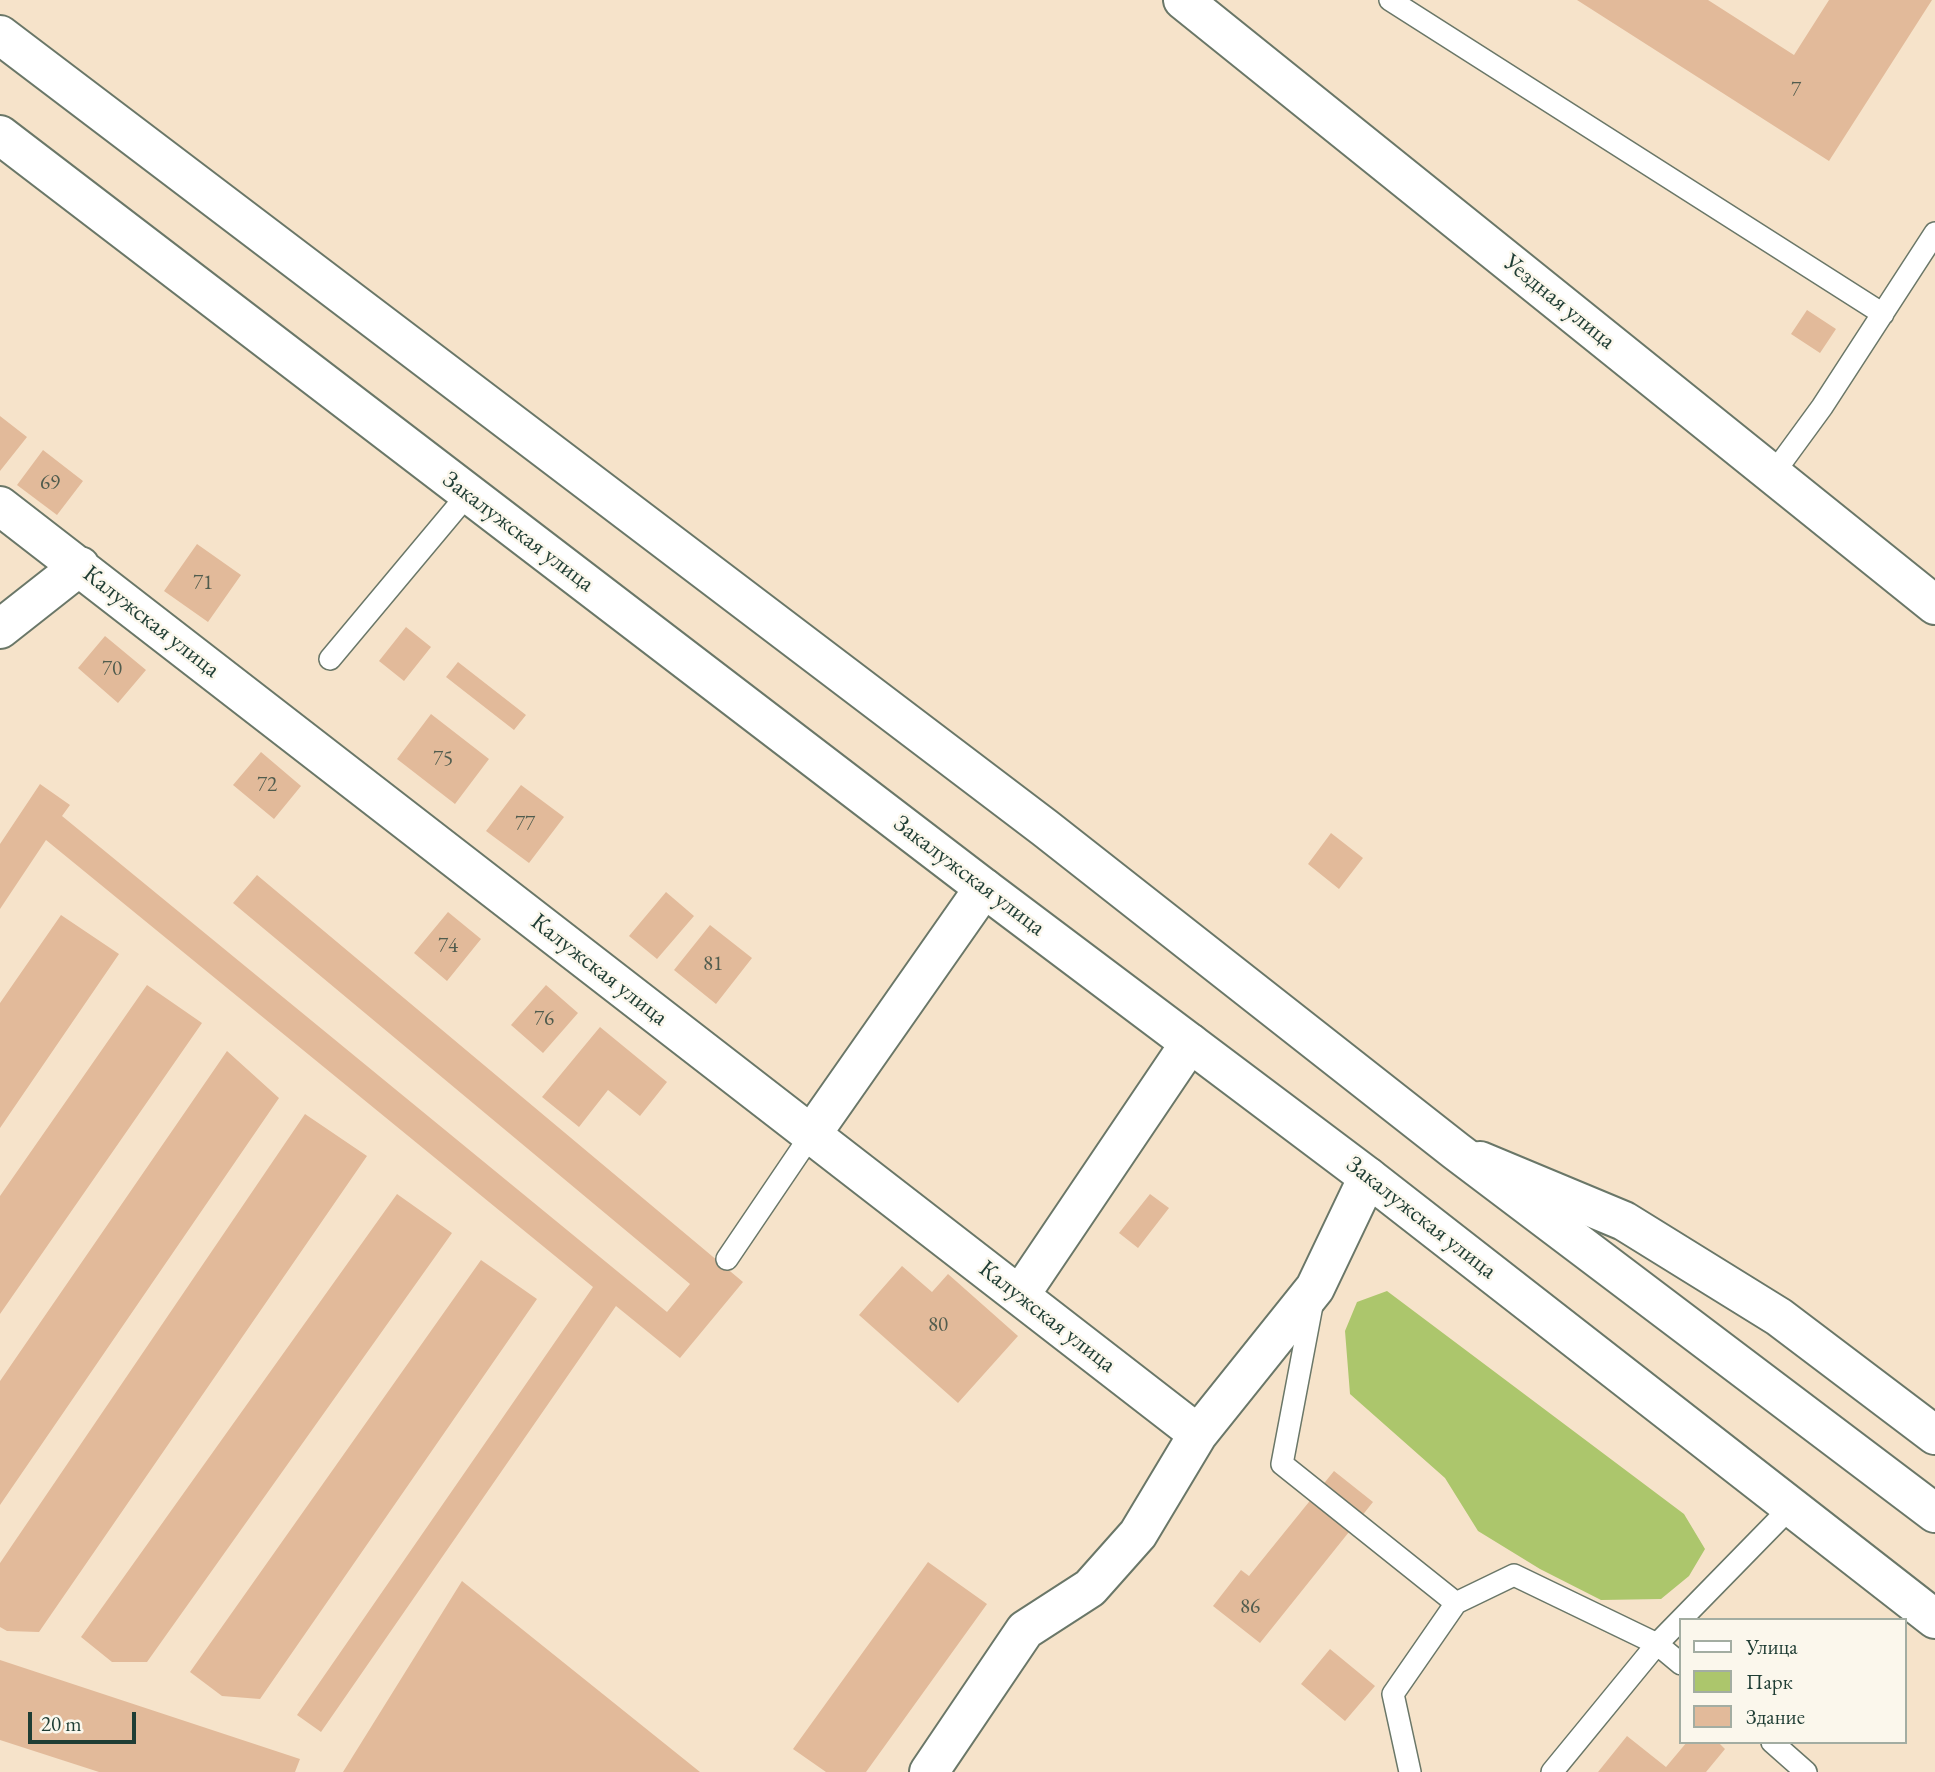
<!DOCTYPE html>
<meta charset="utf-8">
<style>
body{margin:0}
#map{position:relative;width:1935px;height:1772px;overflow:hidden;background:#f6e3ca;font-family:"EB Garamond",serif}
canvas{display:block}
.legend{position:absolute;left:1679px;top:1618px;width:228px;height:126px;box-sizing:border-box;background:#fbf7ec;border:2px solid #a3ada2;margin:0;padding:9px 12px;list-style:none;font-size:21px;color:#1f3d34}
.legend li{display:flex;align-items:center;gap:14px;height:35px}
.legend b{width:35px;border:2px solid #a3ada2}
.scale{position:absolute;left:28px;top:1712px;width:108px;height:32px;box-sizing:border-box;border:4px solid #1f3d34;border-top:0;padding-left:9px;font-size:21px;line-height:24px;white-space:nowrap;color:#1f3d34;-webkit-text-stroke:5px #fbf7ec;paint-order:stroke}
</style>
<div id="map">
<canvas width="1935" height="1772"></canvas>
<ul class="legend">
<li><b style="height:9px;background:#fff"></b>Улица</li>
<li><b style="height:19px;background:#acc66c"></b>Парк</li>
<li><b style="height:19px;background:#e2ba9a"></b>Здание</li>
</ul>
<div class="scale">20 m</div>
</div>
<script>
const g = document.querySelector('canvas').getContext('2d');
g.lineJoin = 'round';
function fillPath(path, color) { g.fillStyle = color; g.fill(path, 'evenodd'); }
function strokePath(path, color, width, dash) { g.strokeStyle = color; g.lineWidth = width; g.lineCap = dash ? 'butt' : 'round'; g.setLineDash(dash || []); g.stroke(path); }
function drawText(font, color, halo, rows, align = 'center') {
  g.font = font + ' "EB Garamond",serif'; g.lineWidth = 5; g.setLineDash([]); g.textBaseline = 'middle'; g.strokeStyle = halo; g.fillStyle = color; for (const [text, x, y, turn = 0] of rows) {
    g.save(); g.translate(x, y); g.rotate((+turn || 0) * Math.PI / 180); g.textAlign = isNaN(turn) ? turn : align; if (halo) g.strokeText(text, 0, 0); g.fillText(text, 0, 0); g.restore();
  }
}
fillPath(new Path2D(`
 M1387,1291L1684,1514L1705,1549L1689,1576L1661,1599L1601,1600L1540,1569L1478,1531L1445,1478L1350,1394L1345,1331L1357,1302Z`), '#acc66c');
fillPath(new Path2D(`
 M1577,0H1708L1794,55L1829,0H1932L1829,161Z
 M1807,310L1836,329L1820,353L1791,334Z
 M0,416L27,437L0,471Z
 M43,450L83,481L57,515L17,485Z
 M197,544L241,575L208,622L164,591Z
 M406,627L431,647L404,681L379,661Z
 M105,636L146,670L118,703L78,668Z
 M458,662L526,715L514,730L446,677Z
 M431,714L489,759L455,804L397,759Z
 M261,752L301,786L274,819L233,785Z
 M40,784L70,805L62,816L667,1312L690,1284L233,903L257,875L743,1282L680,1358L616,1306L321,1732L297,1715L593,1287L46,840L0,909V844Z
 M521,785L564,817L529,863L486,831Z
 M1331,833L1363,858L1339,889L1308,864Z
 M666,892L694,916L657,959L629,936Z
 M448,912L481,939L447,981L414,953Z
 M61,915L119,954L0,1128V1003Z
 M710,925L752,958L716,1004L674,970Z
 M147,985L202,1023L0,1314V1196Z
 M546,985L578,1013L543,1053L511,1025Z
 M600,1027L667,1082L640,1116L608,1090L579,1127L542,1097Z
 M227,1051L279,1098L0,1505V1381Z
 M305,1114L367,1156L39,1632L7,1631L0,1627V1563Z
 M397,1194L452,1233L147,1662H112L81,1637Z
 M1150,1194L1169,1208L1138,1248L1119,1233Z
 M481,1260L537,1299L260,1699L222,1696L190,1672Z
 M902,1266L932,1292L948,1274L1018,1336L958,1403L859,1315Z
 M1334,1471L1373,1502L1260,1643L1213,1606L1241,1570L1249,1576Z
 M928,1562L987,1604L866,1772H826L793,1749Z
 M462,1581L700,1772H343Z
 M1330,1649L1375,1686L1345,1721L1301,1684Z
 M0,1660L300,1759L295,1772H99L0,1740Z
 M1627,1736L1666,1767L1687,1742H1718L1725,1749L1706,1772H1598Z`), '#e2ba9a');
const service = new Path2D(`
 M1390,0L1883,314
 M1773,474L1822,407L1935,233
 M330,659L468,494
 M727,1259L811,1135
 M1313,1300L1282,1464L1456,1603
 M1772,1742L1806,1772
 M1410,1772L1393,1694L1456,1603L1514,1575L1657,1644L1791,1507
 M1552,1772L1657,1644L1681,1664`);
const minor = new Path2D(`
 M0,506L1198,1434
 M0,629L80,566
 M811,1135L984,888
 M1480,1161L1624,1221L1779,1317L1935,1435
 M1020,1295L1190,1043
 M929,1772L1025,1630L1090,1588L1138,1534L1198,1434L1315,1288L1368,1177`);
const tertiary = new Path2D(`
 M1183,0L1935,605`);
const trunk = new Path2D(`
 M0,35L1045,828L1456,1151L1935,1513
 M0,135L984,888L1368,1177L1935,1619`);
strokePath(service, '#6a7768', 24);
strokePath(minor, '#6a7768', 42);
strokePath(tertiary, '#6a7768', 42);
strokePath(trunk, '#6a7768', 42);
strokePath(service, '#fff', 21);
strokePath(minor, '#fff', 38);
strokePath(tertiary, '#fff', 38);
strokePath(trunk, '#fff', 38);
drawText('21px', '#505c4e', null, [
 ["7",1796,90],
 ["69",50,483],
 ["71",203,583],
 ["70",112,669],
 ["75",443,759],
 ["72",267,785],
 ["77",525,824],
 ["74",448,946],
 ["81",713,964],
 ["76",544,1019],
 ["80",938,1325],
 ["86",1250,1607]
]);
drawText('24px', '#1f3d34', '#fbf7ec', [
 ["Уездная улица",1559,302,39],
 ["Закалужская улица",518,532,37],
 ["Калужская улица",151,622,38],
 ["Закалужская улица",969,876,37],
 ["Калужская улица",599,970,38],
 ["Закалужская улица",1421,1218,38],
 ["Калужская улица",1047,1317,38]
]);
</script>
